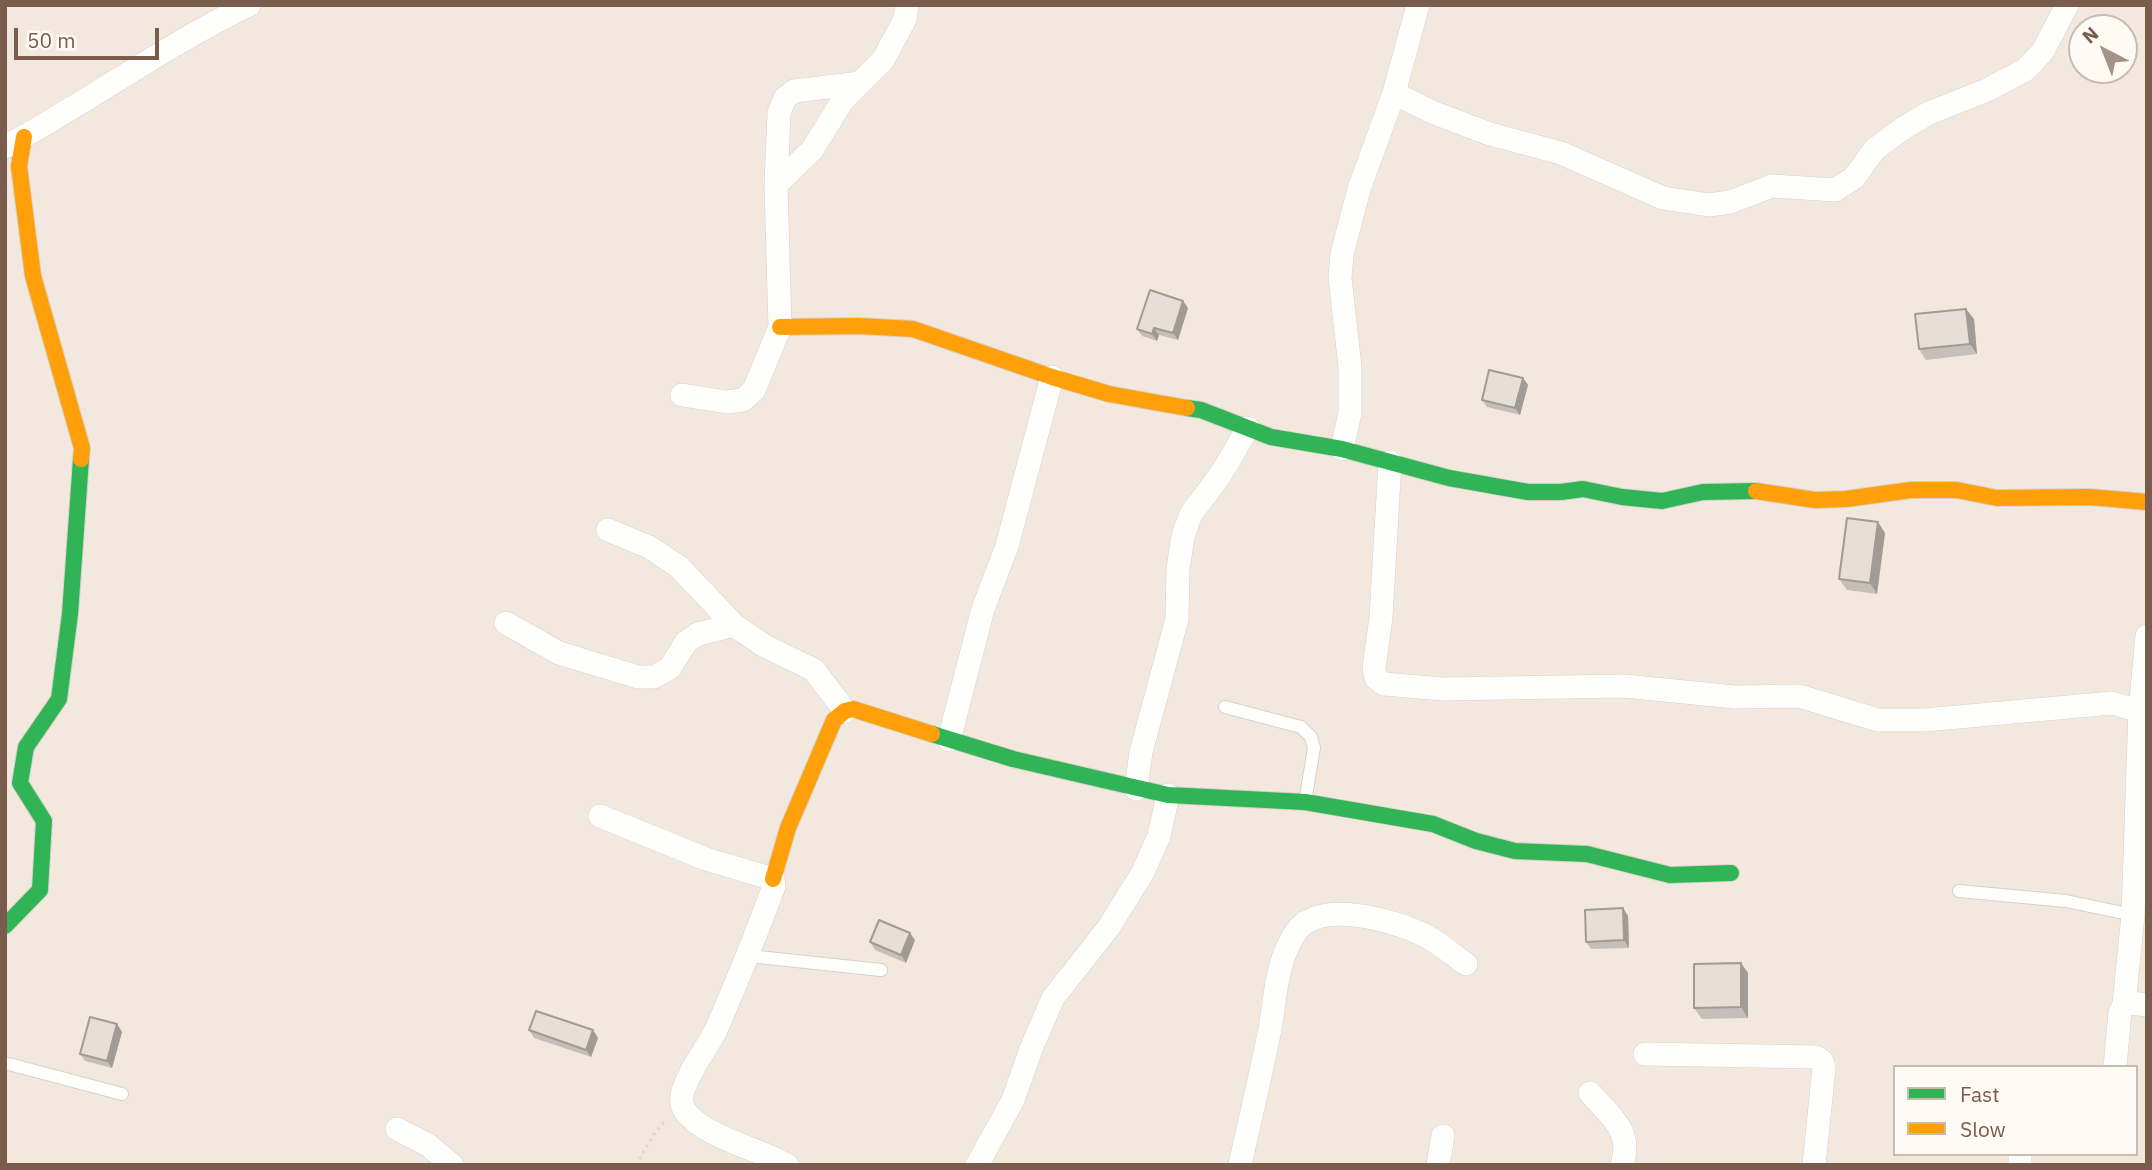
<!DOCTYPE html>
<style>
body{margin:0}
#map{position:relative;width:2152px;height:1170px;overflow:hidden;background:#f9f5f0;font-family:"IBM Plex Sans",sans-serif}
canvas{display:block}
.frame{position:absolute;inset:0;border:7px solid #7a5c4d;pointer-events:none}
.legend{position:absolute;left:1893px;top:1065px;width:245px;height:91px;box-sizing:border-box;background:#fffaf3;border:2px solid #cabbb1;margin:0;padding:9px 12px;list-style:none;font-size:21px;color:#7a5c4d}
.legend li{display:flex;align-items:center;gap:14px;height:35px}
.legend b{width:35px;border:2px solid #cabbb1}
.north{position:absolute;left:2068px;top:14px;width:70px;height:70px;box-sizing:border-box;background:#fffaf3;border:2px solid #cabbb1;border-radius:50%;rotate:318deg;font-size:19px;font-weight:700;line-height:28px;text-align:center;color:#7a5c4d}
.north::after{content:'';display:block;margin:auto;width:24px;height:32px;background:#a69286;clip-path:polygon(50% 0,100% 100%,50% 72%,0 100%)}
.scale{position:absolute;left:14px;top:28px;width:145px;height:32px;box-sizing:border-box;border:4px solid #7a5c4d;border-top:0;padding-left:9px;font-size:21px;line-height:24px;white-space:nowrap;color:#7a5c4d;-webkit-text-stroke:5px #fffaf3;paint-order:stroke}
</style>
<div id="map">
<canvas width="2152" height="1170"></canvas>
<div class="frame"></div>
<ul class="legend">
<li><b style="height:9px;background:#30b455"></b>Fast</li>
<li><b style="height:9px;background:#ff9f0a"></b>Slow</li>
</ul>
<div class="north">N</div>
<div class="scale">50 m</div>
</div>
<script>
const g = document.querySelector('canvas').getContext('2d');
g.lineJoin = 'round';
function fillPath(path, color) { g.fillStyle = color; g.fill(path, 'evenodd'); }
function strokePath(path, color, width, dash) { g.strokeStyle = color; g.lineWidth = width; g.lineCap = dash ? 'butt' : 'round'; g.setLineDash(dash || []); g.stroke(path); }
fillPath(new Path2D(`
 M5,5H2147V1165H5ZM2082,28H2124V70H2082ZM1895,1067H2136V1154H1895Z`), '#f2e8de');
const lane = new Path2D(`
 M1225,707L1301,727L1311,737L1314,748L1305,802
 M1959,891L2066,901L2133,915
 M749,956L881,970
 M5,1063L122,1094`);
const street = new Path2D(`
 M1394,93L1432,112L1490,134L1561,153L1663,198L1709,205L1730,202L1772,186L1835,190L1854,178L1874,150L1902,129L1929,113L1987,90L2025,70L2043,51L2067,5
 M5,147C88,102 164,46 249,5
 M776,185L812,150L843,100L883,60L905,19L907,5
 M682,395L727,402L743,400L754,390L780,327L776,185L779,113L785,98L794,91L860,83
 M1342,449L1350,413V367L1340,278L1342,254L1359,189L1394,93L1418,5
 M1390,462L1381,617L1374,668L1376,678L1384,684L1443,689L1624,686L1735,697L1799,696L1878,720H1925L2112,703L2140,711
 M608,530L649,547L678,566L734,625L763,645L814,670L845,711
 M506,623L559,653L638,677H654L670,668L686,642L698,634L734,625
 M949,740L983,609L1007,546L1052,377
 M1136,789L1141,752L1177,619L1178,569L1183,536L1191,514L1221,474L1248,428
 M600,816L706,859L773,879L774,886C756,935 737,982 716,1030C706,1050 690,1068 683,1091C681,1097 681,1105 685,1111C704,1137 759,1149 787,1165
 M2124,1005L2131,1003L2147,1005
 M1645,1054L1816,1057L1822,1061L1824,1068L1814,1165
 M2115,1067L2120,1012L2124,1005L2133,915L2140,711L2147,636
 M1590,1093C1611,1117 1633,1131 1622,1165
 M397,1129L428,1145L452,1165
 M977,1165L1013,1100L1031,1049L1053,998L1109,927L1143,872L1159,836L1168,795
 M1240,1165C1250,1120 1261,1074 1270,1029C1276,995 1276,961 1296,932C1319,899 1392,920 1422,934C1437,941 1452,954 1466,964
 M1438,1165L1443,1136
 M2020,1165V1154`);
const fast = new Path2D(`
 M1187,408L1201,410L1271,437L1342,449L1449,478L1528,492H1561L1583,489L1622,497L1662,501L1703,492L1756,491
 M932,734L1013,759L1168,795L1305,802L1433,824L1476,841L1515,851L1587,854L1670,875L1731,873
 M5,926L40,890L44,821L20,783L26,747L59,699L70,614L81,459`);
const slow = new Path2D(`
 M24,137L19,166L33,276L82,448L81,459
 M780,327L859,326L913,329L1052,377L1109,394L1187,408
 M1756,491L1815,500L1846,499L1911,490H1957L1997,498L2089,497L2147,502
 M773,879L788,828L834,720L845,711L853,709L932,734`);
strokePath(lane, '#d7d1cb', 14);
strokePath(street, '#d7d1cb', 24);
strokePath(fast, '#d9d2cb', 18);
strokePath(slow, '#d9d2cb', 18);
strokePath(new Path2D(`
 M636,1165L655,1132L666,1120`), '#dcd5d0', 3.5, [2, 5]);
strokePath(lane, '#fefefd', 12);
strokePath(street, '#fefefd', 23);
strokePath(fast, '#30b455', 16);
strokePath(slow, '#ff9f0a', 16);
fillPath(new Path2D(`
 M1188,308L1178,340L1159,335L1157,341L1142,336L1137,329Z
 M1974,319L1977,354L1926,360L1919,349Z
 M1523,378L1528,385L1520,415L1487,407L1482,400Z
 M1885,533L1877,594L1847,590L1839,579Z
 M1628,916L1629,948L1591,949L1586,942Z
 M915,940L906,963L875,950L870,942Z
 M1741,963L1748,973V1018L1702,1019L1694,1008Z
 M117,1024L122,1032L112,1068L85,1061L80,1054Z
 M529,1030H593L598,1038L591,1057L534,1038Z`), '#c6bfb9');
fillPath(new Path2D(`
 M1183,301L1188,308L1178,340L1173,333Z
 M1966,309L1974,319L1977,354L1970,344Z
 M1154,328L1159,335L1157,341L1152,334Z
 M1523,378L1528,385L1520,415L1515,408Z
 M1878,522L1885,533L1877,594L1870,583Z
 M1623,908L1628,916L1629,948L1624,940Z
 M910,933L915,940L906,963L901,955Z
 M1741,963L1748,973V1018L1741,1007Z
 M117,1024L122,1032L112,1068L107,1061Z
 M593,1030L598,1038L591,1057L586,1050Z`), '#a19b96');
const building = new Path2D(`
 M1150,290L1183,301L1173,333L1154,328L1152,334L1137,329Z
 M1966,309L1970,344L1919,349L1915,314Z
 M1489,370L1523,378L1515,408L1482,400Z
 M1847,518L1878,522L1870,583L1839,579Z
 M1623,908L1624,940L1586,942L1585,910Z
 M879,920L910,933L901,955L870,942Z
 M1741,963V1007L1694,1008V964Z
 M536,1011L593,1030L586,1050L529,1030Z
 M90,1017L117,1024L107,1061L80,1054Z`);
fillPath(building, '#e6ded7');
strokePath(building, '#a19b96', 2);
</script>
